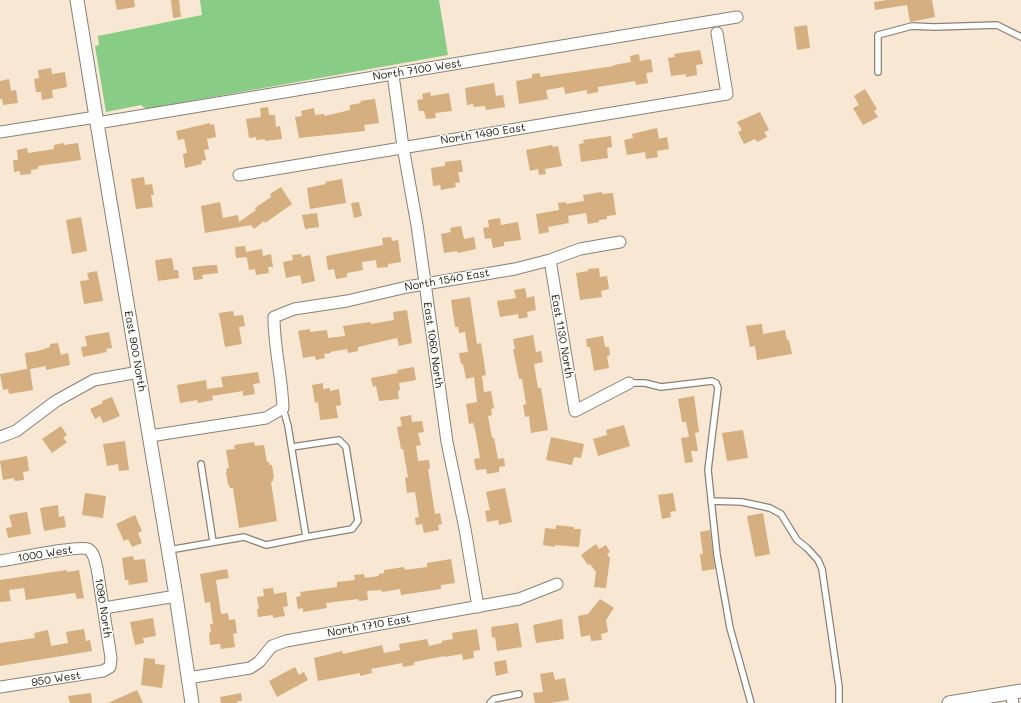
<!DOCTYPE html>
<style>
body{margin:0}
canvas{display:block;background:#f8e7d3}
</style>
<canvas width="1021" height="703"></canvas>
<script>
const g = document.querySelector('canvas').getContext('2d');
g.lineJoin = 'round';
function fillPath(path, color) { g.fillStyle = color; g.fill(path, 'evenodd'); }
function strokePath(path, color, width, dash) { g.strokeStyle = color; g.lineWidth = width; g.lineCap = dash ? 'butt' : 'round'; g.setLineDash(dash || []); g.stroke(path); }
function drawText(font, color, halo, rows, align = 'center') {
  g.font = font + ' Mali,sans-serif'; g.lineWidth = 3; g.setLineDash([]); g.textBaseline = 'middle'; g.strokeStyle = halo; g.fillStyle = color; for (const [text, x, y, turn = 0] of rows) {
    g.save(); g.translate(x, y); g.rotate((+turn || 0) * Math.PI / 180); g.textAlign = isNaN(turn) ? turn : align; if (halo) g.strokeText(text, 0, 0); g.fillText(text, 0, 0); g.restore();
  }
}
fillPath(new Path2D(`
 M200,0H439L448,55L146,109L141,105L106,112L95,46L99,45L98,36L202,15Z`), '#88cc86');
fillPath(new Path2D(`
 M115,0H134L135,7L117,10Z
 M171,0H179L181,17L173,18Z
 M887,0H932L935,17L910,22L907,5L875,10L874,2Z
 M807,25L810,48L797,50L794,27Z
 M700,50L703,64L696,65L697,75L686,77V74L671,76L668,58L675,57L674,54Z
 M639,54L640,61L651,59L653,72L646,73L648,83L636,85L635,81L598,87V92L587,94V90L565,94L564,87L546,90L548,99L519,104L516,81L532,78V74L540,73V77L614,66V65L631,62L630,56Z
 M51,68L52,74L65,72L67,87L52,90L53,98L42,100L41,92H36L34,79L39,78L38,70Z
 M9,79L11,91L16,90L18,103L3,105L2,99H0V81Z
 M494,83L496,96L503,95L505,107L486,110L485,106L474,107L473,104L467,105L465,88Z
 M865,89L877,109L874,111L878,117L863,125L853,108L859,105L854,96Z
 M430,92L431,96L449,93L452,111L435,113L436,118L426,119L424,111H419L417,100L423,99L422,94Z
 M375,99L379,123L364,125L365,131L299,138L295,117L302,116L301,111L314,108L315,115L324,114L325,116L350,110V105L361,103L360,101Z
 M268,107L269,115H275L276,127L280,126L282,139L265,141V139L256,140V137L249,138L246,119L261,117L260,108Z
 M760,112L769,130L764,132L767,137L757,142L755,139L744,144L738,132L742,130L737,122Z
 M210,123V125L214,124L216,137L207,139L209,149L204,150L206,160L201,161L202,164L185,168L183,154L187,153L184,139L178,140L176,131Z
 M657,128L659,139L667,137L669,149L657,151L658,157L646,159L645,152L627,155L624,140L633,138L632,134Z
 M611,136L612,147L607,148L608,158L581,162L579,144L584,143L583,140Z
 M64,143V145L78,143L81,160L38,166V169L31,170V174L20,175V171L14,172L13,160H18L17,150L27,148L28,153L54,149V145Z
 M552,145L553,147L558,146L562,166L545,169L546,174L539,175L538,169L530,171L526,150Z
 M461,160L463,172H458L460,182L455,183L456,187L441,190L440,185L433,186L431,168L445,166V162Z
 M144,177L145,185L152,184L154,195H151L153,207L136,209L131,179Z
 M342,179L346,203L310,209L307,188L326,184L325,182Z
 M281,187L292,204L265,223L264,221L254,229L251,225L205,233L201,206L220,202L223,218L238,215L239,222L256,210L255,208L271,197L270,194Z
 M602,192V194L613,193L616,215L607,216V219L599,220V222L588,224L586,213L568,216L569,223L548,227L549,232L539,234L536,214L559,210L558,203L566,202V204L584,201L583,195Z
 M359,202L362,216L354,218L351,203Z
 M317,213L319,227L305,229L302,215Z
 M81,217L87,251L72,254L66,220Z
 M500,218L501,225L518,222L521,240L504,242V246L493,248L491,238L485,239L483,228L489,227L488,220Z
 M461,226L464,239L474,237L476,249L458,253L457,251L444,253L441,234L451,232L450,228Z
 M391,237L392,241L398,240L401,262L388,264V267L377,268L376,260L362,262L363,270L347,273V277L336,279L334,269L328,270L326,256L383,245L382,238Z
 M245,246L247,257L236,258L235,247Z
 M262,249L263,256L271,254L273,267H268L269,273L256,275L255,269L249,270L246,252Z
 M301,254L302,257L310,255L315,281L302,284L300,275L286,278L283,262L293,260L292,255Z
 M172,258L174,270H178L179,278L158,281L155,260Z
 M213,265H217L218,273L202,275L203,279L194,280L192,267Z
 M599,268L600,277L607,276L609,289L601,291L602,297L580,300L576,273L588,271V269Z
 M97,271L103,301L84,304L80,281L89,280L87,273Z
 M525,288L527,298L534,296L536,310L527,312L528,317L519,319L518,314L500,317L497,301L516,298L514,290Z
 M470,297L477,344L481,343L486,375L482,376L484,392L491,391L494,408L491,409L492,415L488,416L492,438H494L498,459L504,458L505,466L499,467V472L487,474L486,469L476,470L474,459L480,458L475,429L473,423L469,424L466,404L477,402L476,393L474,377L466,379L463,364H461L459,353L468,352L465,332L459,333L458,327H455L451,300Z
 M407,310L412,343L399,346L397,338L358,347V351L348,353L347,349L330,352L331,353L324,354L325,358L316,360L315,356L303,358L298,331L310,329V332L327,330L328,338L345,336L343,326L370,322L371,324L394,320L393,312Z
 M233,311L234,316L243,315L245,326L239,327L242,344L225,347L219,313Z
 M762,324L763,334L785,330L787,340H789L792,354L757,360L755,346L750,347L746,326Z
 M109,332L112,348L106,349L107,352L83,357L81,347L87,346L85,336Z
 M533,335L536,352L541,351L543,362L534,364L538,388H541L548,430L531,433L529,416L525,417L523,405L526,404L522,379H519L513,349H515L513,339Z
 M603,336L605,347H609L610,355L607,356L609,368L594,371L590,347H587L586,339Z
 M58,343L61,355L68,353L70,365L46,370V366L30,369L33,390L9,394L8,389L3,390L0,374L27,369L25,353L38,351L50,347V344Z
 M414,367L416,380L399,383L400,390L398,391L399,399L379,401L376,386L373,387L371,378L398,373L397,370Z
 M258,372L260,383L253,384L255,394L243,396V391L212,396L213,400L198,403L197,400L180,403L177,385L206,380L207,389L223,387L221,377Z
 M323,383V389L330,388V391L339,389L341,405L336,406L338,418L320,420L318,402L315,403L312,385Z
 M694,396L699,432L695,433L698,451H691L693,462L685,463L681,438L689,437L686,422H682L678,399Z
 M112,397L120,416L103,423L100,416L95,419L90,409L103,403L102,401Z
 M411,415L412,422L422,421L424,432L418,433L421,445L416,446L418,461L429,460L430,469H428L435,514L440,513L442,524L438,525L439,530L424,533L422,524L416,525L415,518L419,517L415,492L407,493L405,478L408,477L403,449H401L397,427L402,426L400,417Z
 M624,425L630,446L598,456L593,439L607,435L606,430Z
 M61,426L67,435L63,438L67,442L52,453L42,439Z
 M743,430L748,458L727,461L722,433Z
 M551,437L584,444L581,458L574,457L572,465L546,460Z
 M125,441L129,470L119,471L118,464L107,466L103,444Z
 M254,442L255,446L264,445L267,462H269L270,465H272L274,478H273V481L271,482L277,521L239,528L233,488H230L229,485H228L226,472H227L226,469L229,468L226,450L235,449L234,445Z
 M27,456L29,471L23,472L24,480L15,481L14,478L3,480L0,461Z
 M505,488L512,522L499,525L498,520L487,522L485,511L490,510L486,492Z
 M85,493L106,496L103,518L82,515Z
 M673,493L676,511L670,512L671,517L662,519L658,495Z
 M58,505L59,517L64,516L66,527L44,531L40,508Z
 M27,512L31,534L8,538L6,528L12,527L9,515Z
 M763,513L770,554L755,557L747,516Z
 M135,515L142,531L138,533L142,543L132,547L128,539L124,541L116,524Z
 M556,525L574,527V529H581L579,547L555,545V547L543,545L545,528L556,529Z
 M710,530L715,569L702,571L700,554H703L700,532Z
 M596,544L599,549L606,545L610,552L607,554L610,558L606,588L594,587L596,572L590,564L588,565L581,555Z
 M133,556L134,560L145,559L148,582L129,585L128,580H125L122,558Z
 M451,559L455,583L441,585V589L401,595L400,589L382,592L381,590L367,591L368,600L359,601L358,599L326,603L327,608L303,612V608L298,609L296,597L301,596L300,592L337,587V582L355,580L354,575L364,574L365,578L379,576V574L384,573V570L404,567L405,570L427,567V563Z
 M227,569L229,578L216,580L221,614L228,613L229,620L235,619L237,633L233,634L235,647L221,649L220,644L210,645L209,633L211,632L210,624H213L210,602L205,603L200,574Z
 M67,570V572L79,570L84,598L77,599L75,593L26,600L24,588L9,590L11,601L0,602V580Z
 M273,588L274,594L286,592L288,606L283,607L285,616L273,618V615L258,617L257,609H259L257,597L264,596L263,589Z
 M600,599L614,608L606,620L608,632L601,634L602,640L591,641L590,635L581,637L578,616L588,614Z
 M153,618L156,636L143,638L144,643L135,645L130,622Z
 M562,619L564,639L536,643L533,625Z
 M518,623L522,647L497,651L495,637L492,638L491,627Z
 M84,629L86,641L90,640L92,651L0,666V643L35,638L34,633L48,630L51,646L68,643L66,632Z
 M477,629L480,650L473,651L474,658L463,660L462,654L445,657V656L414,662V665L403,667L402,663L371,669L372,673L360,676V673L318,681L314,658L342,651L343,654L382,645L384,653L400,650L399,644L427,639L429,646L442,643V641L453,639L452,633Z
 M144,658L155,659V664L165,665L162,688L141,685Z
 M506,660L508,673L496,676L494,662Z
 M295,667L299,675L304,672L308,680L277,697L269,681Z
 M553,672L555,680L565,678L569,700L551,703H535L533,693L543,692L540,674Z
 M137,690L143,703H108Z
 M91,693L92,703H70L68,696Z
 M241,693L242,701H237L238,703H221L220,697Z`), '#d5af7f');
const service = new Path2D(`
 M878,72V35L912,26L934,27L997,25L1021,37
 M629,383H645L661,387L712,381L716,383L718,388L715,412L708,470L717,555L730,628L751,703
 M292,447L339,440L346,447L358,521L352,529L306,537
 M201,464L213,542
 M711,501L742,502L770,508L781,514L797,540L807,548L818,560L822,569L839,687V703
 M169,550L244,537L266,545L306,537L288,426L283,408
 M490,703L494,699L519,694`);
const minor = new Path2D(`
 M394,82L403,147L417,225L447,442L465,529L478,607
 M97,123L737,17
 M0,132L96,117
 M239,175L727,94L717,33
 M550,260L575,411L629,383
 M150,436L266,418L283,408C282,377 274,348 274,317L294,309L347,301L407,287L515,269L550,260L580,249L620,242
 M0,437L16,431L56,401L94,380L139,372
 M0,561C14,559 80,545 88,549C95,553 95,562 97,568L111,658L110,667L103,671L0,687
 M104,608L176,596
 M188,678L250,668L259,662L272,646L286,641L519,599L557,584
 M1011,693L1013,703`);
const tertiary = new Path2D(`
 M77,0L97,123L176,596L192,703
 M949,703L1021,691`);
strokePath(service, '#8a8278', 8);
strokePath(minor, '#8a8278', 13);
strokePath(tertiary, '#8a8278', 15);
strokePath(service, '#fff', 5.5);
strokePath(minor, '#fff', 11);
strokePath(tertiary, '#fff', 13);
drawText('11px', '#1c1c1c', '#fdfcf7', [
 ["North 7100 West",417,70,-9],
 ["North 1490 East",483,134,-9],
 ["North 1540 East",447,280,-10],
 ["East 1130 North",562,336,80],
 ["East 1060 North",433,345,82],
 ["East 900 North",135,351,80],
 ["1000 West",45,554,-9],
 ["1090 North",103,608,81],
 ["North 1710 East",369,626,-10],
 ["950 West",56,679,-9]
]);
</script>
